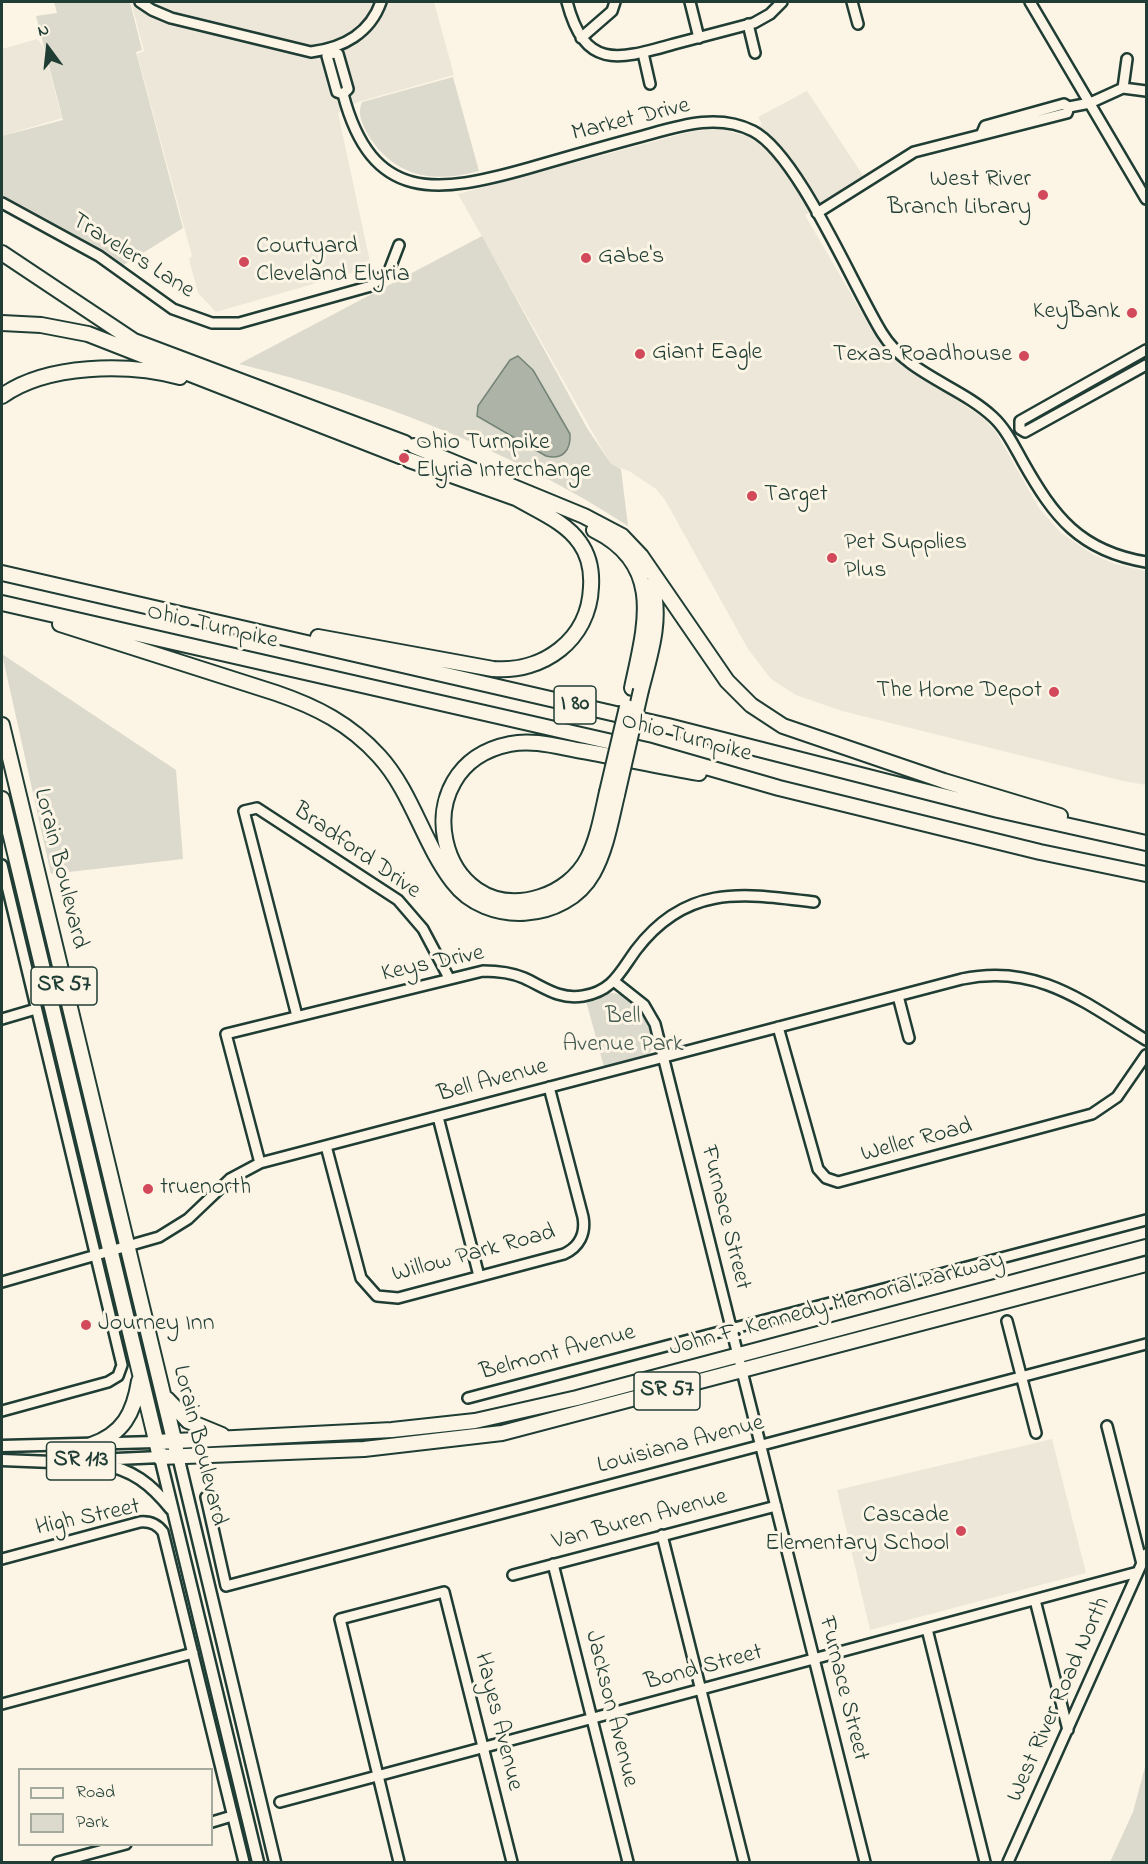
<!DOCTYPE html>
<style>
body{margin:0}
#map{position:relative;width:1148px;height:1864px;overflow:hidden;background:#fcf5e5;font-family:"Indie Flower",sans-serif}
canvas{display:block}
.frame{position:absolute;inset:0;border:3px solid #1f3d34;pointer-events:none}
.legend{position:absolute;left:18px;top:1768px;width:195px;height:78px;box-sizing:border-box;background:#fcf5e5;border:2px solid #a4ab9e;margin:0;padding:8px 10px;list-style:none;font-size:18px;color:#1f3d34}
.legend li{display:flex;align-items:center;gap:12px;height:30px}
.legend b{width:30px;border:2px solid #a4ab9e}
.north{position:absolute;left:18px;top:18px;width:60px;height:60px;-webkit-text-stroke:4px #fcf5e5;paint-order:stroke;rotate:345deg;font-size:16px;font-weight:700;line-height:24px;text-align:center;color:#1f3d34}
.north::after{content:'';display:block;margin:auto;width:21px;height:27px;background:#1f3d34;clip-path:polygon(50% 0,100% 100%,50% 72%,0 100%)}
</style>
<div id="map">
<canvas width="1148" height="1864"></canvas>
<div class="frame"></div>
<ul class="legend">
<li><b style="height:8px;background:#fcf5e5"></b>Road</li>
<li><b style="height:16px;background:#dcdacc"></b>Park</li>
</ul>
<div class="north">N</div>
</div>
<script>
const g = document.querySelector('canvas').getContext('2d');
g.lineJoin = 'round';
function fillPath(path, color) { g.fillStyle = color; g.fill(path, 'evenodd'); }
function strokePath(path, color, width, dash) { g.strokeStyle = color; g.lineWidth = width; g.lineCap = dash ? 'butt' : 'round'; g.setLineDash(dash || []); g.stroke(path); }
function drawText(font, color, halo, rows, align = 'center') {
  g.font = font + ' "Indie Flower",sans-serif'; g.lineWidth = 6; g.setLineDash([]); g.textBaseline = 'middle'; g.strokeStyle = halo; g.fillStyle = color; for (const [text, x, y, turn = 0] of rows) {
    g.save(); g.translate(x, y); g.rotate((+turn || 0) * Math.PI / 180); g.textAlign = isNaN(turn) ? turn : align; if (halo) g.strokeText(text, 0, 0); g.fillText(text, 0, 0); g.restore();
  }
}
fillPath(new Path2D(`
 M131,2H434L454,75L358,102L338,113L370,262L365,269L216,312L198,293L189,259L192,256L137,54L144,51Z
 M37,39L43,46L62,118L2,136V49Z
 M807,91L864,177L805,215L884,351L983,418L996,432L1039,508L1061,533L1094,555L1115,564L1146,571V785L1123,781L842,711L796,695L771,679L748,649L665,500L656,489L629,471L611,465L458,194L693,131L722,129L742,135L762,124L758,117Z
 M1052,1439L1086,1573L870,1630L837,1490Z`), '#ece7d8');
fillPath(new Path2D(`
 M54,2H130L142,50L136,52L183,228L122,266L2,198V136L63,120L36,16L57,13Z
 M453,77L479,171C433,184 393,177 367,133C362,123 357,114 362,102Z
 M482,236L587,428L611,464L621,469L628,526C514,451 370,396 239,364Z
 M2,654L176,770L183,859L51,874Z
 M609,993C638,993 650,1022 656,1045L648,1055L604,1067L586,1001Z
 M1146,1763V1862H1110L1133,1812Z`), '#dcdacc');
const water = new Path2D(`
 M518,356L533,370L570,434C571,451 562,460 546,456L477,416L478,406L510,360Z`);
fillPath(water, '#aeb3a7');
strokePath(water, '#758479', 1.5);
const minor = new Path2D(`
 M140,2L152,10L171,18L311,52C343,48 370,33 381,2
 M567,2C585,70 617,60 674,44C700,37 728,30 754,23L770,14L782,2
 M690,2L699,38
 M852,2L858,24
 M1030,2L1146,199
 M748,24L755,53
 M581,38L612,11L615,2
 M331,49L332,53L327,56L337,92L343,94L348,89L338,54L332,53
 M643,53L650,84
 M1123,88L1146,91
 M343,94C372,204 437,194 529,168C567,157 605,146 643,136C679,126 717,113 753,131C798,154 853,286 882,333C907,374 960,386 993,417C1006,429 1014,446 1023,462C1054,517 1080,551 1146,562
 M1069,107L1090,103L1123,88L1127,59
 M2,203L99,256L173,309L212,323H239L371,286L389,271L399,245
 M817,213L914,152L1067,113L1069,107L1064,104L985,126L982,133
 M1146,350L1020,421V429L1025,432L1146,365
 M2,865L122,1365L118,1376L108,1382L2,1411
 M615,982L644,1005L655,1024L865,1862
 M898,996L909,1038
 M297,1016L244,811L257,808L398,900L423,929L449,978
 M2,1019L36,1009
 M778,1027L818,1169L826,1178L838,1182L1092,1114L1117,1097L1146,1055
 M438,1117L479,1276
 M326,1146L361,1278L377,1296L398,1298L564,1254C579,1247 586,1234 583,1217L549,1087
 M260,1163L226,1034L483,971C498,971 510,972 524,978C544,987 559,1000 583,996C613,991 620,972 636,950C686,884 742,893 814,902
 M2,1282L159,1237L188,1219L230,1179L260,1163L962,979C1038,963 1085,1003 1146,1040
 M1007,1321L1036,1433
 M468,1398L1146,1220
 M1107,1426L1142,1564
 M206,1497L226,1586L1146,1344
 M662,1535L744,1862
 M2,1559L140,1522C150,1521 157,1524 163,1532L244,1862
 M553,1564L628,1862
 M513,1575L776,1506
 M1035,1600L1068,1730
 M927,1629L985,1862
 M2,1704L193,1653
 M280,1802L1138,1572
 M212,1822L232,1816
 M58,1862L126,1844
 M399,1862L340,1619L444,1592L512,1862
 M1008,1862L1146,1554`);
const major = new Path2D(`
 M2,1446L156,1442
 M178,1456L275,1862
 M2,1460L52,1462L160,1457L258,1862
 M100,1464C132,1469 151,1484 171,1509`);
const highway = new Path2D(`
 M2,253L134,341L405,443
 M2,323L41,325L88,334L400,456
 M2,396C47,364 127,363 180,377
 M414,446L584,516L622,536L641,556L727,681L751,705L783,726L944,781L1060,816
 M409,460L521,500
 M594,530C665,565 645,626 632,688
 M2,573L668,726L998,810L1146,843
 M2,603L647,750L779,788L1040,852L1146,874
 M60,624L276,693C317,707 350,724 379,756C412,792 423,843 453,882C486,926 565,923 593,873C606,850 611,820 617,795
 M318,637L493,669C543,673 589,640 591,587C592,571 590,557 580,543C566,522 538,511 516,498
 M641,690C650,655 662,620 652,585
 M2,725L176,1448
 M607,792C602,814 598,838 588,858C578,877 560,891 540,897C438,929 400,766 510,744C534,739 559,747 583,751C621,758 660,766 699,773
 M2,799L160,1457L364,1449L502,1433L1146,1264
 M167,1399L188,1421L222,1435
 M156,1442L392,1430L475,1421L577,1398L1146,1247
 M91,1445C123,1434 134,1413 139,1381`);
strokePath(minor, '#1f3d34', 14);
strokePath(major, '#1f3d34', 15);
strokePath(highway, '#1f3d34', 18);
strokePath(minor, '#fcf5e5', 9);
strokePath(major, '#fcf5e5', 10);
strokePath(highway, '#fcf5e5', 14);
const highwayBridge = new Path2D(`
 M607,792L627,707
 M617,795L641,690`);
strokePath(highwayBridge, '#1f3d34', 18, []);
strokePath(highwayBridge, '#fcf5e5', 14);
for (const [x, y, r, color] of [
 [1043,195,6,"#d1495b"],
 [586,258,6,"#d1495b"],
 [244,262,6,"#d1495b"],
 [1132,313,6,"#d1495b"],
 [640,354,6,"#d1495b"],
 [1024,356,6,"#d1495b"],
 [404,458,6,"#d1495b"],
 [752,496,6,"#d1495b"],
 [832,558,6,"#d1495b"],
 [1054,692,6,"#d1495b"],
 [148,1189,6,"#d1495b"],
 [86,1325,6,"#d1495b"],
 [961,1531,6,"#d1495b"]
]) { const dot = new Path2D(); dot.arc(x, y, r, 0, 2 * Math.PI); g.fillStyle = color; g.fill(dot); strokePath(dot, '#fcf5e5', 2); }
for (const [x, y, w] of [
 [575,705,42],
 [64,986,66],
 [667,1391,66],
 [81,1461,69]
]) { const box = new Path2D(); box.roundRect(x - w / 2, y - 19, w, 38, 4.5); g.fillStyle = '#fcf5e5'; g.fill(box); strokePath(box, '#1f3d34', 1.5); }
drawText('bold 22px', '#1f3d34', null, [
 ["I 80",575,705],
 ["SR 57",64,986],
 ["SR 57",667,1391],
 ["SR 113",81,1461]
]);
drawText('24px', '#1f3d34', '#fcf5e5', [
 ["Market Drive",631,121,-14],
 ["Travelers Lane",132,257,32],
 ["Ohio Turnpike",212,628,13],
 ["Ohio Turnpike",686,739,15],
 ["Bradford Drive",356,852,35],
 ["Lorain Boulevard",59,869,76],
 ["Keys Drive",433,965,-12],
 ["Bell Avenue",493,1082,-15],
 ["Weller Road",917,1142,-15],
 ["Furnace Street",724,1218,76],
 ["Willow Park Road",474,1255,-15],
 ["John F. Kennedy Memorial Parkway",837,1306,-15],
 ["Belmont Avenue",558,1354,-15],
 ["Lorain Boulevard",198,1446,76],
 ["Louisiana Avenue",681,1446,-15],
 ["High Street",88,1519,-12],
 ["Van Buren Avenue",640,1521,-15],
 ["Bond Street",704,1669,-15],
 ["Furnace Street",842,1689,76],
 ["West River Road North",1060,1700,-66],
 ["Jackson Avenue",610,1709,76],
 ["Hayes Avenue",497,1722,76]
]);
drawText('24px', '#1f3d34', '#fcf5e5', [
 ["West River",1031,181,"right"],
 ["Branch Library",1031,209,"right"],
 ["Courtyard",256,248],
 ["Cleveland Elyria",256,276],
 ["Gabe's",598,258],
 ["KeyBank",1120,313,"right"],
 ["Giant Eagle",652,354],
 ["Texas Roadhouse",1012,356,"right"],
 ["Ohio Turnpike",416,444],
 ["Elyria Interchange",416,472],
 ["Target",764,496],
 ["Pet Supplies",844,544],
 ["Plus",844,572],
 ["The Home Depot",1042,692,"right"],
 ["truenorth",160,1189],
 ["Journey Inn",98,1325],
 ["Cascade",949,1517,"right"],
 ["Elementary School",949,1545,"right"]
], 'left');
drawText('24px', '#455c52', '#fcf5e5', [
 ["Bell",623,1018],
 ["Avenue Park",623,1046]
]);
</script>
